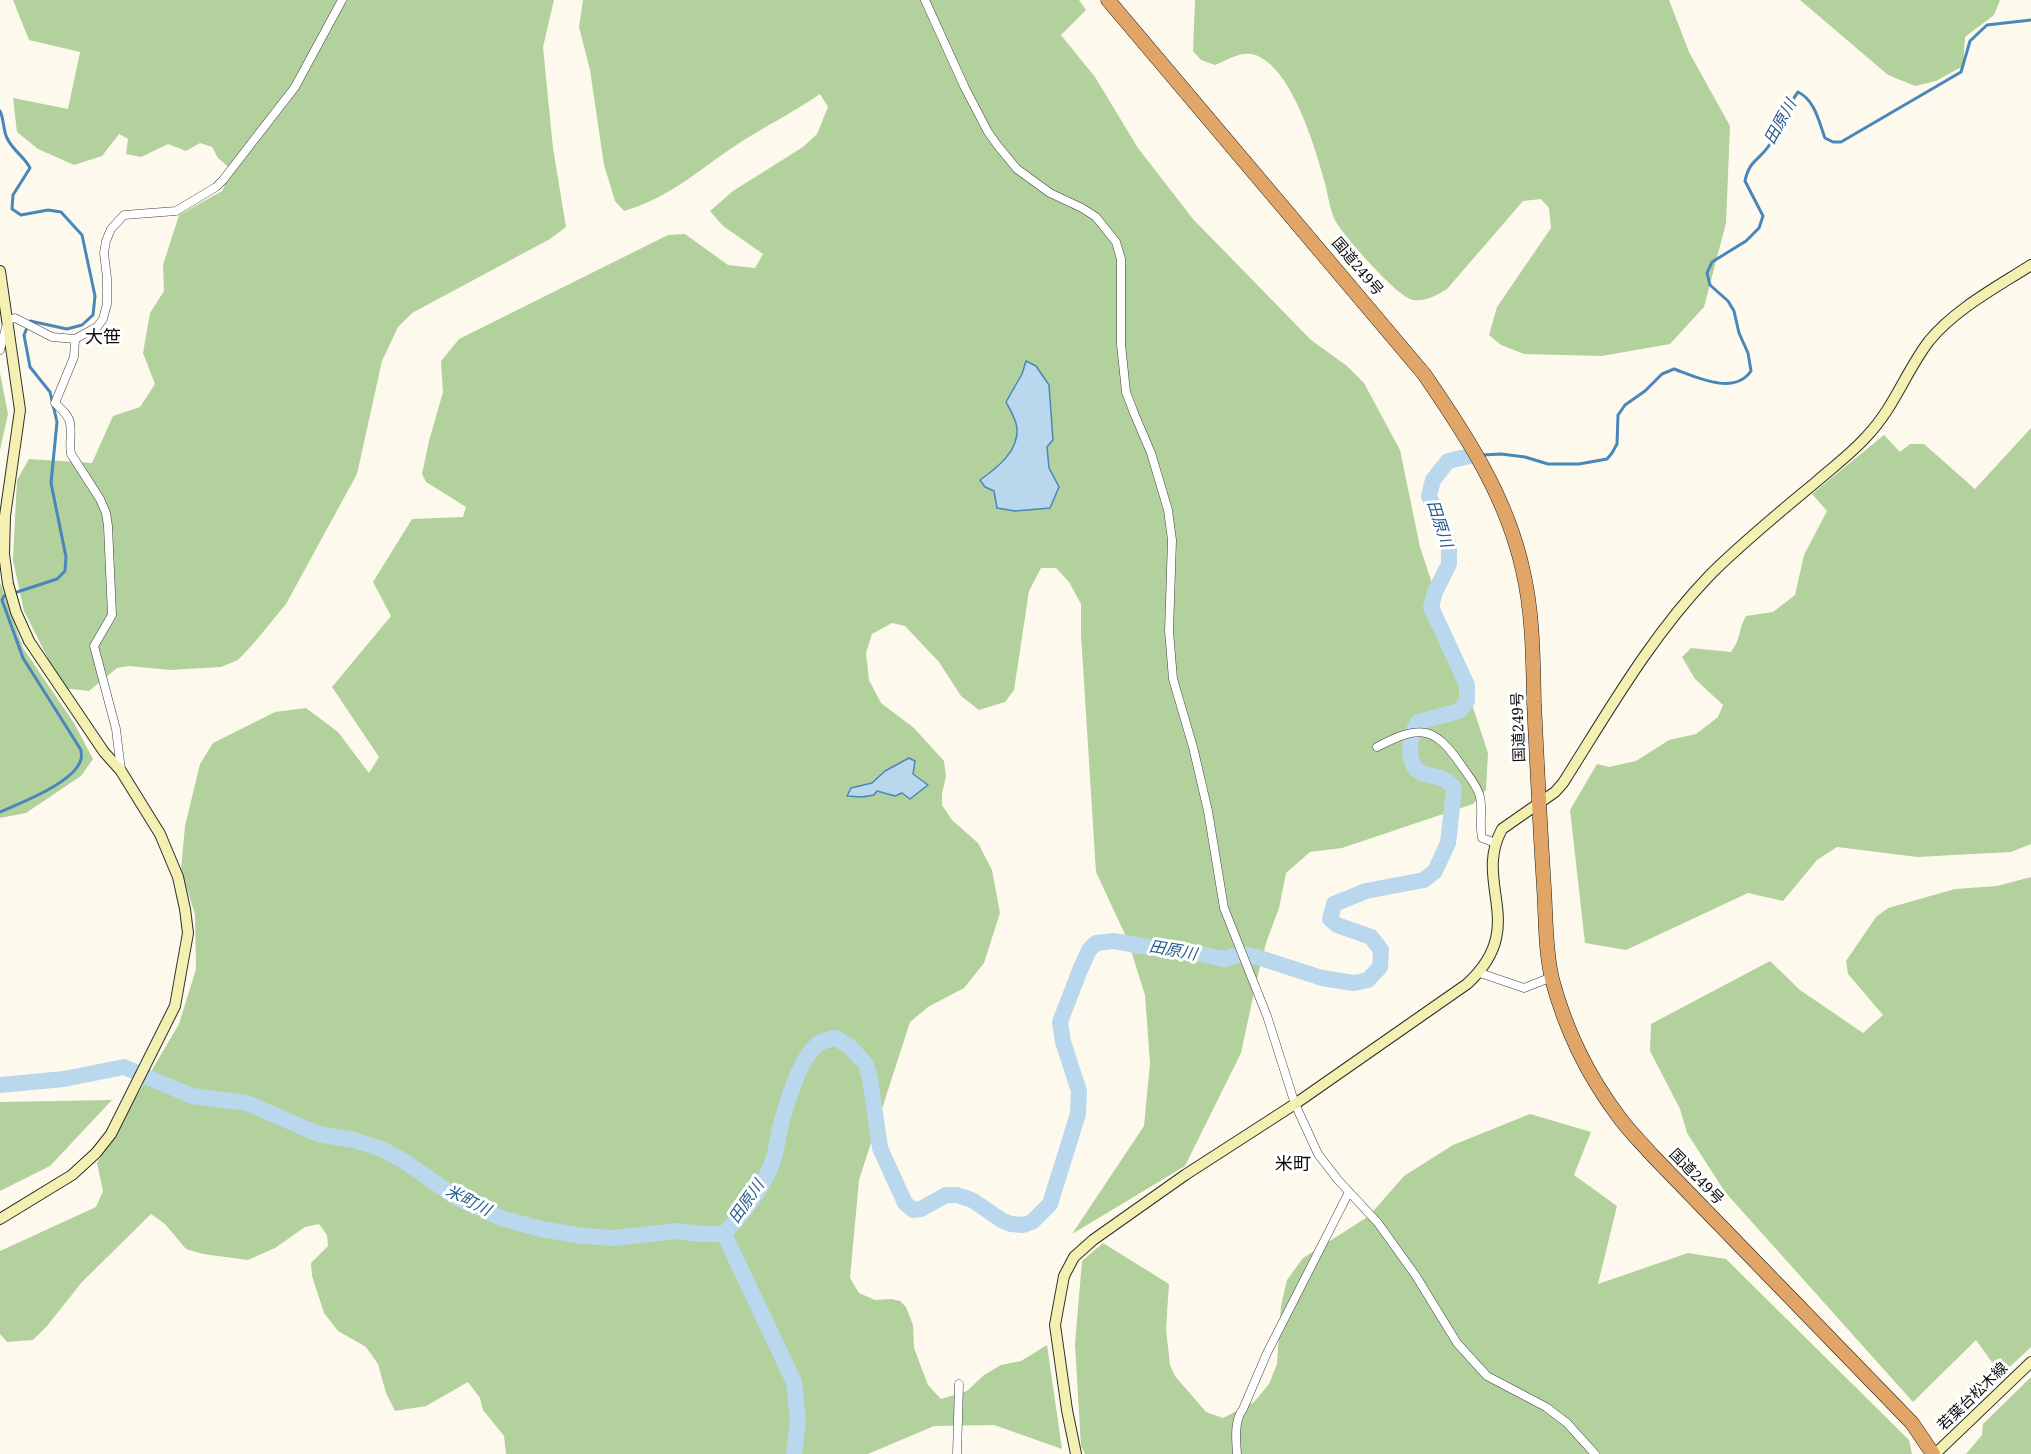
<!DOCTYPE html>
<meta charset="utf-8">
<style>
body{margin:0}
canvas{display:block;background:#fdfaed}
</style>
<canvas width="2031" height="1454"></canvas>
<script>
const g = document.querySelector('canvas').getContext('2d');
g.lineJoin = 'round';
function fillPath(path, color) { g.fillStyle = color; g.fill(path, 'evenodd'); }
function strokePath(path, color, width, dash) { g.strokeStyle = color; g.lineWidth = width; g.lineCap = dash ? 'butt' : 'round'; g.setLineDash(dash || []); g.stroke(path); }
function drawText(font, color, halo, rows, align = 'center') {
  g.font = font + ' "Noto Serif","Noto Sans JP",serif'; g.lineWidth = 6; g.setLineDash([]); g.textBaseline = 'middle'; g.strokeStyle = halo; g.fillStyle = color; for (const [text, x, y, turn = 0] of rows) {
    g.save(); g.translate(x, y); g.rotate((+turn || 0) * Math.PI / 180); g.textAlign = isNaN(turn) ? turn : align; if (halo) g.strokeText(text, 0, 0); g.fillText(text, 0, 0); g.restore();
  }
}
fillPath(new Path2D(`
 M13,0H554L543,47L553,148L566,227L550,239L412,313L398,327L382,361L357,474L286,604L254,643L238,660L221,667L170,670L129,666L117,668L89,691L63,688L24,611L13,560L17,480L29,459L92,463L113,416L140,407L155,384L143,353L150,313L164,291L163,265L179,215L222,191L232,170L218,158L212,147L200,143L186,151L168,144L141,157L126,154L128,139L119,134L102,156L74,165L38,149L17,132L13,98L68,109L80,52L29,40Z
 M583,0H1079L1086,10L1061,35L1095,77L1138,148L1193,219L1311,340L1347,366L1364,383L1400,450L1420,547L1488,753L1486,790L1473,804L1342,848L1310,852L1286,873L1279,908L1266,943L1256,983L1241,1053L1185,1166L1072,1234L1144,1126L1150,1063L1145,995L1128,941L1096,872L1081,635V604L1069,582L1056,568H1041L1029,591L1014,690L1005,702L979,710L961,696L939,662L905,626L892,623L872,634L866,653L869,680L881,703L914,728L944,761L946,776L942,794V805L952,820L978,843L992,870L1000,913L984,963L964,988L928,1007L910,1022L859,1180L850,1278L859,1293L875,1300L891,1299L900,1301L906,1307L913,1325L914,1348L928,1385L941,1399L967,1391L984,1375L1001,1365L1021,1361L1047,1345L1062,1449L994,1425L934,1426L868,1454H506L504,1436L483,1410L480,1398L468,1382L426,1406L395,1411L386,1393L378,1364L366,1347L338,1331L324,1313L312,1276L311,1263L328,1246L327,1235L319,1224L305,1227L275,1248L248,1260L203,1254L186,1249L165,1224L151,1214L82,1282L47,1326L33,1340L7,1342L0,1334V1251L96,1207L103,1191L97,1163L179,1024L196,969L195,914L181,870L185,826L200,764L213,743L275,712L306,708L338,732L369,773L379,757L332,687L391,616L373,582L412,519L463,517L466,507L426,482L422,474L429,441L443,392L441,361L459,339L668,235L685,234L728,265L755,268L763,254L723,226L710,211L733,191L803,147L817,134L828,107L820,94C796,111 769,124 744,140C702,166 675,196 624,211L615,201L604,165L590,70L579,27Z
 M1195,0H1669L1689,52L1730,126L1726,223L1704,307L1670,344L1602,356L1524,354L1501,345L1489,335L1497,307L1551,228L1549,208L1541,199L1523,201L1447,289C1437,295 1425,302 1413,300C1397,297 1345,237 1336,222C1330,211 1328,195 1325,183C1315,147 1293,72 1258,56C1243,49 1228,60 1215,65L1201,60L1193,51Z
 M1800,0H2000L1994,15L1965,37L1963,66L1936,81L1915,86L1888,75Z
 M0,373L8,414L0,450Z
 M2031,428V844L2011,852L1917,857L1837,847L1817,860L1783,901L1748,893L1626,950L1585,943L1570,810L1597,764L1609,767L1636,761L1669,740L1696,734L1718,717L1723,705L1695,679L1682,657L1691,648L1731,652C1741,639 1738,630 1746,616L1773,612L1795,595L1804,555L1827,511L1812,494L1884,435L1900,452L1910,444H1924L1975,489Z
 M0,582L23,648L74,723L93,759L81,776L26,813L0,818Z
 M2031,877V1347L2001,1375L1976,1340L1913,1402L1725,1192L1687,1133L1680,1109L1650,1051L1651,1024L1770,961L1800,990L1863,1033L1883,1015L1848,974L1846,961L1876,917L1888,908L1955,889L1997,886Z
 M112,1100L50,1166L0,1191V1102Z
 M1530,1114L1591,1132L1574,1175L1617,1206L1598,1284L1688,1253L1726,1259L1909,1440L1912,1454H1085L1081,1446L1075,1344L1082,1261L1103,1243L1169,1284L1166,1329L1170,1365L1175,1376L1206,1412L1223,1418L1254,1402L1269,1384L1277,1364L1281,1306L1287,1280L1303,1258L1369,1216L1404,1176L1453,1145Z
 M2031,1377V1454H1966L1982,1435L1983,1424Z`), '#b2d19d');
const water = new Path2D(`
 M1026,361L1036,366L1049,385L1053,440L1047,447L1049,468L1059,487L1050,508L1015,511L997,508L994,491L985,487L980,480C997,468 1019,451 1017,428C1016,419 1010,409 1006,402L1022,374Z
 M909,758L915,761L913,774L928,785L910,799L902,793L895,796L877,791L874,795L862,797L847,796L851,788L872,783L885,771Z`);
fillPath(water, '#b9d7ed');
strokePath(water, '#4987ba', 1.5);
strokePath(new Path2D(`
 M0,111C4,119 3,130 7,138C13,151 24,156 30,168L13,195L12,209L21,215L48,210L61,212L82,235L95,296L93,315L82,325L67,329L30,321L24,335L30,367L50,392L57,422L51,483L66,557L65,571L57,579L14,593
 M1483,455L1501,454L1525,457L1548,464H1579L1607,459L1612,453L1617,444L1618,415L1625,405L1645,391L1662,374L1674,369C1696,377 1734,396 1751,371L1748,353L1739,333L1734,311L1728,301L1710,285L1707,273L1712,262L1746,241L1759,228L1763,216L1745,181C1749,161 1758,161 1768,147C1780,130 1785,109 1798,92C1815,100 1819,122 1825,138L1833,142H1841L1961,72L1970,41L1987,25L2031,20
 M0,812C20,803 76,782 81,759C82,756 81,753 81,750L23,658L2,600L4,596`), '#4987ba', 3);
strokePath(new Path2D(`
 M0,1085L64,1079L124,1067L192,1096L247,1103L318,1134L354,1140L382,1149L404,1161L457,1198L501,1218L541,1229L583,1236L613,1238L678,1231L700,1234H724
 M724,1234C744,1212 764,1188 773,1160C777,1149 778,1136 781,1124C787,1102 800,1057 818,1044C824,1040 829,1039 836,1038L850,1047L866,1064L870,1079L880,1148L905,1203L913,1210L921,1209L946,1195H957L972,1200L1003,1221L1011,1224L1023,1225L1032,1222L1050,1204L1078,1114L1079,1091L1063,1042L1060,1022L1080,970L1089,950L1096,943L1114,941L1170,951L1200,954L1224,959L1241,954L1257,957L1322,978L1354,983L1368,980L1380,967L1381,950L1371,937L1337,925L1330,919L1334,904L1366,891L1424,880L1435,871L1448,843L1454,789C1441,767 1417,785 1411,758C1408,745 1412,733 1418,722L1459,711L1467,701V685L1431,607L1435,592L1449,564V545L1429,496L1433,480L1448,461L1470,456
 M724,1234L794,1382L798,1421L794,1454`), '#b9d7ed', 16);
const street = new Path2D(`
 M925,0L965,88L988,132L998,146L1017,169L1050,193L1082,208L1096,217L1116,242L1121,259V344L1126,392L1134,413L1151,453L1168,510L1172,540L1169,631L1173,679L1193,747L1208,811L1224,908L1267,1016L1295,1104L1318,1154L1338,1180L1378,1223L1416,1276L1457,1343L1487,1376L1546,1407L1567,1423L1595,1454
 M75,339L74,357L55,403C60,408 69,415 70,423C72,433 69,443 71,454L100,499L106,513L108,526L112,615L94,646L116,729L121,770
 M0,350L8,320L15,318L52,337L75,339L97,327L103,319L107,304V278L104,253L106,241L111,229L124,215L176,211L216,187L223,180L295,87L342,0
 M1377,747C1419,725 1434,725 1461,765C1467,774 1478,786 1480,797C1483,810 1479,823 1482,838L1496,843
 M1480,973L1524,988L1552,977
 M957,1454L959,1384
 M1237,1454C1236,1440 1234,1420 1243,1409L1267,1353L1349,1192`);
const secondary = new Path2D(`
 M0,271L20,410L5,516L4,554L8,584L16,612L29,641L104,752L121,771L160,834L178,877L185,909L188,933L175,1006L111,1134L96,1153L72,1175L0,1219
 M1076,1454L1067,1410L1055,1325L1064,1276L1074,1257L1093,1240L1185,1175L1295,1104L1467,984C1530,926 1472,884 1502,829L1555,792L1563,783C1608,712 1651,636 1710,575C1743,542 1780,512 1816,482C1833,467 1852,453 1867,436C1894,408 1906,371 1929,341C1955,309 1997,287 2031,265
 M1935,1454L2031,1362`);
const highway = new Path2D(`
 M1108,0L1424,374C1466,435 1507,497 1523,571C1533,614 1533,658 1534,702C1537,764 1540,826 1544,888C1546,918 1545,949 1552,979C1565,1028 1588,1076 1619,1117C1628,1130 1641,1142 1652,1155L1912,1423L1933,1454`);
strokePath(street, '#3f3f3f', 9);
strokePath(secondary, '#2e2e2e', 12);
strokePath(highway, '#1d1d1d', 15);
strokePath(street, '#fff', 8);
strokePath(secondary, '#f4f0b1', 10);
strokePath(highway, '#e1a567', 14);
drawText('15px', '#0c0c0c', '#fff', [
 ["国道249号",1357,267,50],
 ["国道249号",1519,727,-92],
 ["国道249号",1696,1177,46],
 ["若葉台松木線",1973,1397,-44]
]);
drawText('italic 16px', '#265a8c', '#fff', [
 ["田原川",1781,122,-61],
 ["田原川",1439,524,72],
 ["田原川",1173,951,10],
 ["米町川",468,1201,27],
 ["田原川",747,1202,-55]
]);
drawText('18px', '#0c0c0c', '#fff', [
 ["大笹",103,338],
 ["米町",1293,1165]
]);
</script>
